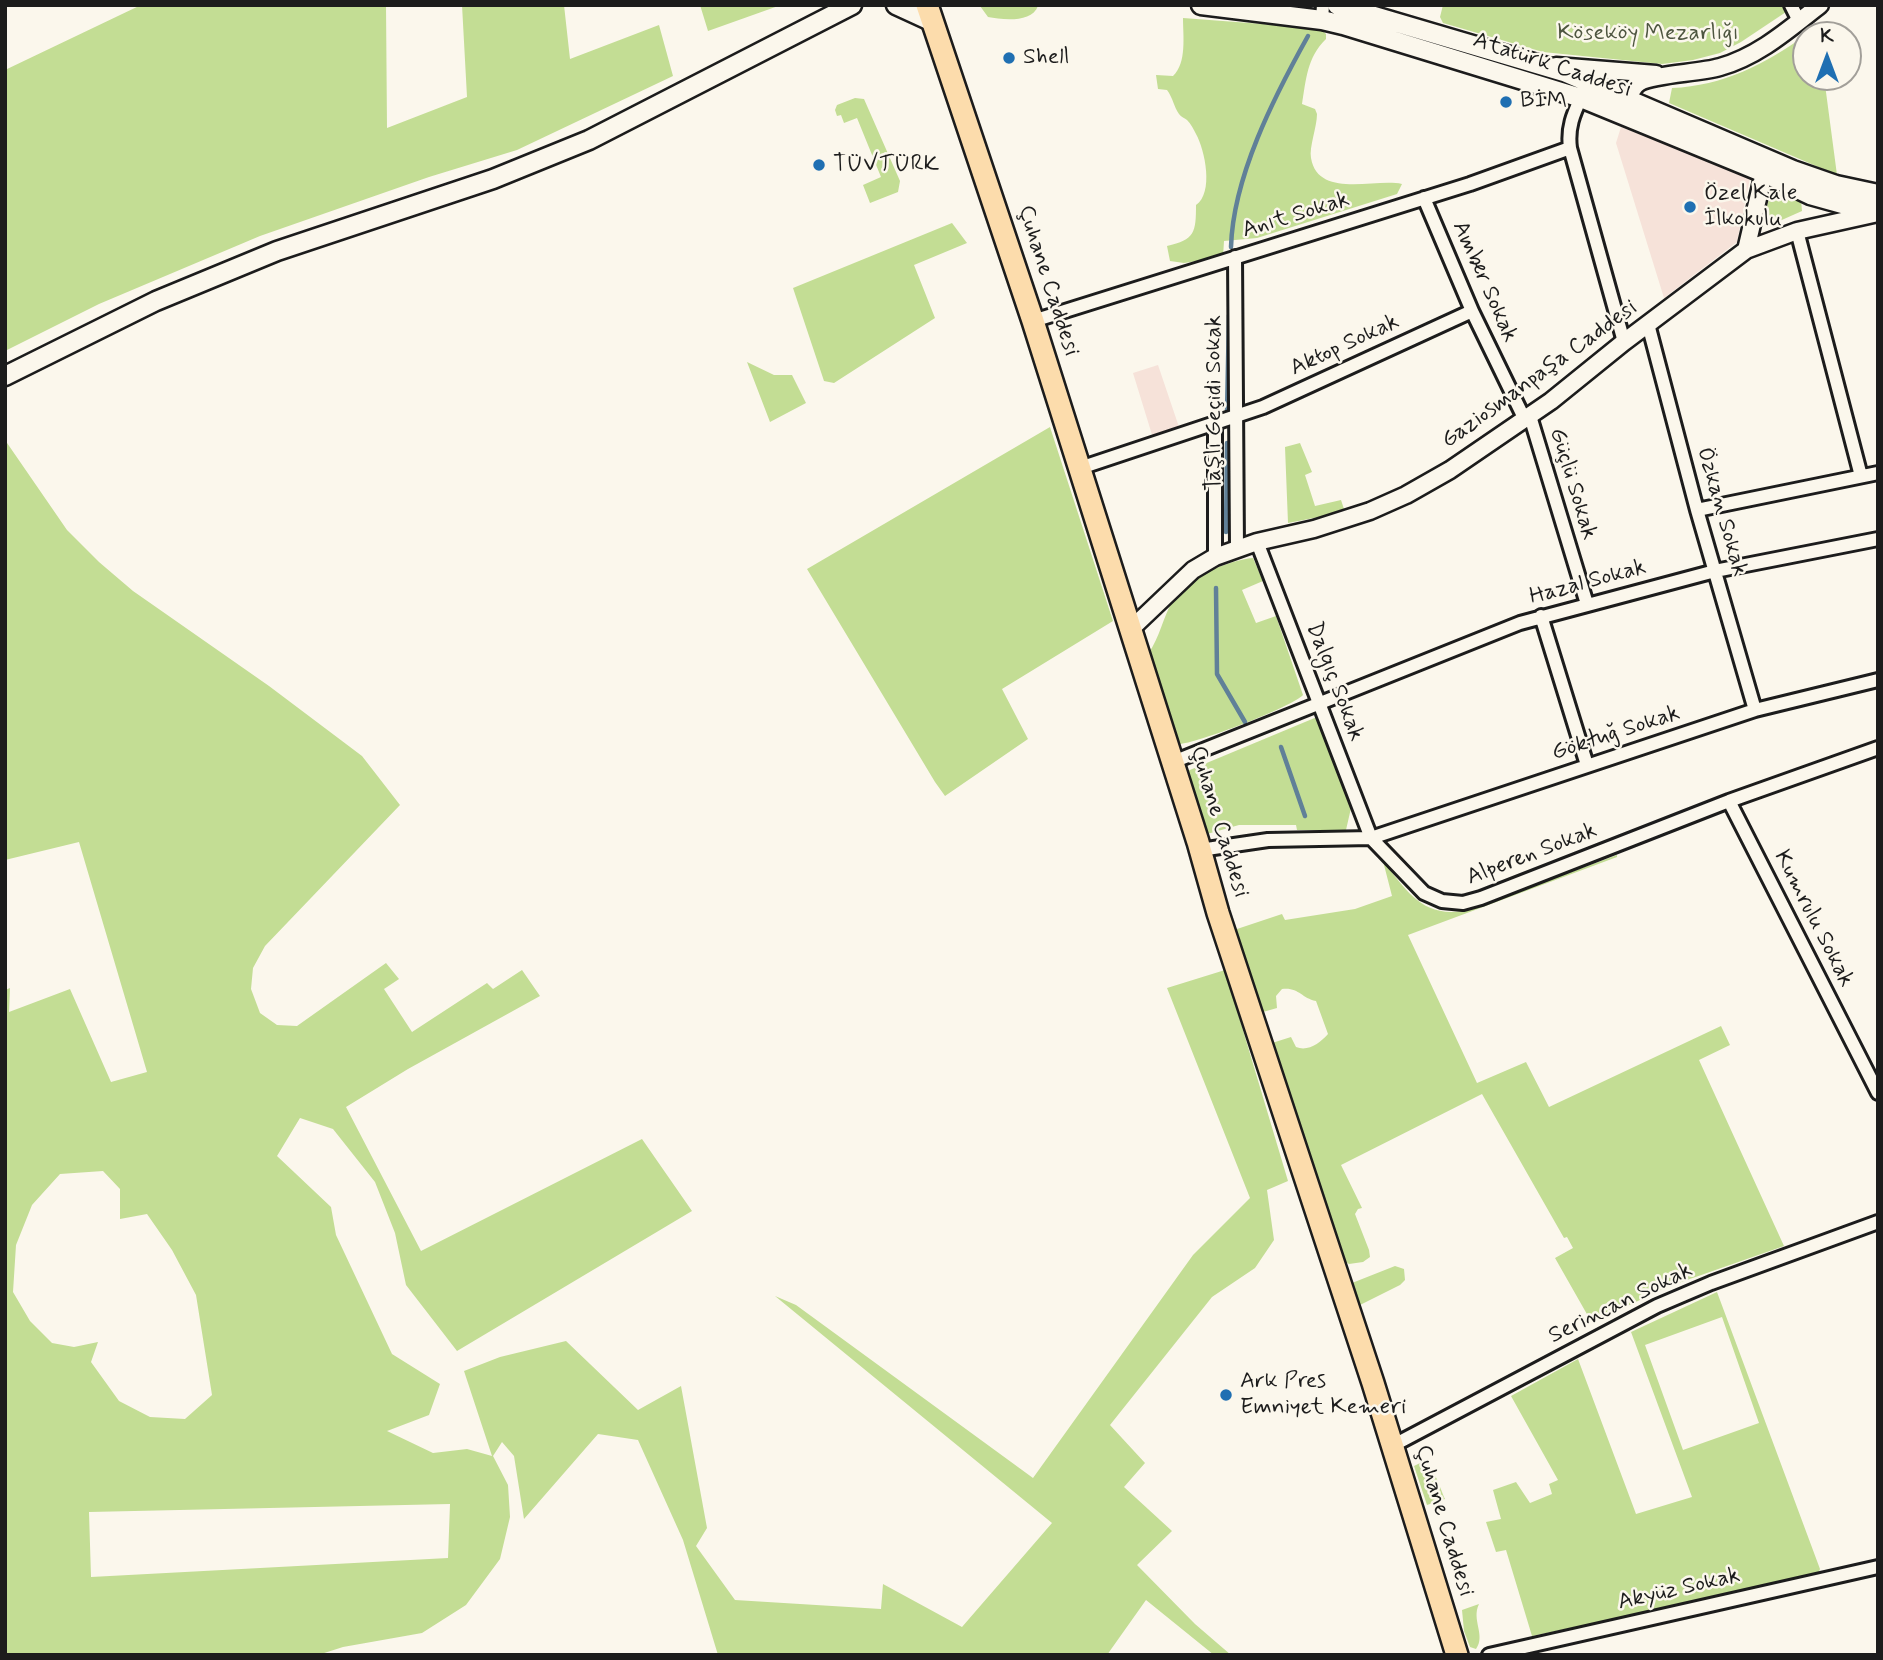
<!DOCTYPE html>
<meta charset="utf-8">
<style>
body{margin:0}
#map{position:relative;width:1883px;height:1660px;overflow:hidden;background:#fbf7ec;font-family:Mynerve,sans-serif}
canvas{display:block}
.frame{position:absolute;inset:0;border:7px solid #1c1c1c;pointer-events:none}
.north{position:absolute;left:1792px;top:21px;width:70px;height:70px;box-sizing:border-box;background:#fbf7ec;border:2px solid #a29f99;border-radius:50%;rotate:0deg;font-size:19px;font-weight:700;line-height:28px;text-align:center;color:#1c1c1c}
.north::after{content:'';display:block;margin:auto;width:24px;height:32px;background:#1f6fb2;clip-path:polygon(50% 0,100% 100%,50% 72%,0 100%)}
</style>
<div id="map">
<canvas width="1883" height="1660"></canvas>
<div class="frame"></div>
<div class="north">K</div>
</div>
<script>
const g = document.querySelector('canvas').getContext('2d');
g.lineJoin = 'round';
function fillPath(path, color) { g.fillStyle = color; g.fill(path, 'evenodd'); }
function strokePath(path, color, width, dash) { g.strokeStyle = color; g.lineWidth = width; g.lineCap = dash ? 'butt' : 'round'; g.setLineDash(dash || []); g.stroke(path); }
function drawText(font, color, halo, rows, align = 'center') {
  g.font = font + ' Mynerve,sans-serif'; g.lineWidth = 5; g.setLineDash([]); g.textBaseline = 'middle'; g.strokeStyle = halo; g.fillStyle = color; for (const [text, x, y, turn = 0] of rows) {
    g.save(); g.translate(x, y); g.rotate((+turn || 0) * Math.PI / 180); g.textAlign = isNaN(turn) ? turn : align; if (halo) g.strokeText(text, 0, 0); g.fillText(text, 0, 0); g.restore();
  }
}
fillPath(new Path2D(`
 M1621,127L1750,178L1737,242L1664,298L1616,143Z
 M1158,365L1180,430L1153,438L1133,373Z`), '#f6e2d9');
fillPath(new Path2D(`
 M141,5H386L387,128L467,97L462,5H564L570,59L659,25L673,76L517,150L429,177L260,236L99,304L5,351V70Z
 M700,5H781L708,31Z
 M1443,5H1791L1792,8L1741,42L1720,53L1693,60L1662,64L1543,52L1443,23L1440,17Z
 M980,6V5L1038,6C1032,23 1003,20 988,17Z
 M1183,18L1289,26L1323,31L1326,34V39C1307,57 1306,80 1302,104L1315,109L1317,114C1317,127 1309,147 1311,158C1318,199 1375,178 1402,184L1397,194L1257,238L1224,241L1223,257L1184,263L1170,261L1167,246C1195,240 1196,232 1196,205C1214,193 1205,150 1196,134C1194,130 1191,124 1187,120C1185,118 1181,117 1179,114C1174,107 1173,98 1167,90L1158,89L1156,75L1173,76C1187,63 1183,36 1183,18Z
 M1806,35V77H1824L1837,175L1669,103L1672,88C1723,86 1765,64 1806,35Z
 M855,98L864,99L900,181L898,192L870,203L863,185L881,177L857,118L844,123L841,115L837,116L835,110L837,105Z
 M1772,189L1801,200L1802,211L1775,223L1767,220L1765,213Z
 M952,223L967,243L914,265L935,318L834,383L824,381L793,288Z
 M747,362L774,375H792L806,403L770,422Z
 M1050,427L1113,621L1002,689L1028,739L945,796L935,782L807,569Z
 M5,440L67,530L99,562L133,591L269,686L362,756L400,805L265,946L253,968L251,989L260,1013L277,1025L297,1026L386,963L399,979L384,989L412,1032L487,983L493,989L522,970L540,996L408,1069L346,1107L421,1251L642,1139L692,1211L457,1351L406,1285L395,1233L375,1182L333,1129L300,1118L277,1156L331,1207L336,1235L392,1354L440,1384L429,1415L387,1431L433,1453L467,1449L492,1456L464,1371L500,1357L566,1341L638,1410L681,1386L707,1528L696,1546L735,1600L881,1609L883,1584L962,1627L1052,1523L775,1296L796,1305L1033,1478L1193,1255L1250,1198L1167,988L1225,970L1288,1181L1267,1190L1274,1240L1255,1268L1212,1297L1110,1425L1145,1463L1124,1487L1172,1531L1137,1565L1195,1624L1231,1655H1214L1146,1600L1107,1655H718L683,1540L638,1440L598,1434L524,1519L514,1456L502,1442L493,1456L508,1485L510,1517L500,1559L466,1605L422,1633L343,1647L318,1655H5V990L10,988L9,1012L70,989L111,1082L147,1072L79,842L5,860ZM103,1171L120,1189V1219L147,1214L172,1250L196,1295L212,1395L185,1419L150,1417L119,1401L91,1362L98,1342L74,1347L52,1343L30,1321L13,1292L16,1245L32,1205L60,1174ZM450,1504L448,1558L91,1577L89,1512Z
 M1300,443L1312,472L1305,475L1315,506L1341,500L1344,509L1324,516L1288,523L1285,447Z
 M1253,558L1263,581L1242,590L1256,623L1276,616L1303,695C1292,707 1195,744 1179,744L1148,654C1160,637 1163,617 1173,600C1186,578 1229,560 1253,558Z
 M1317,717L1351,808L1346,830H1297L1296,825H1239L1207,834L1185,772Z
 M1617,855V857L1408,935L1477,1083L1526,1062L1549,1107L1721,1026L1730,1045L1699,1060L1784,1246L1667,1287L1592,1323L1555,1258L1573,1248L1567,1237L1564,1238L1482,1094L1341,1165L1362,1208L1358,1209L1355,1214L1369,1250L1370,1257L1363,1262L1349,1264L1343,1260L1272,1043L1291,1037L1296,1047C1308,1052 1320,1043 1328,1034L1316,1001C1301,998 1299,987 1282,989L1276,996L1277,1008L1263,1012L1233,934L1237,929L1282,914L1285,920L1355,909L1392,896L1383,861C1409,894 1425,921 1472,909Z
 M1395,1266L1404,1269L1405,1280L1400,1285L1360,1305L1352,1283Z
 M1717,1292L1820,1569L1818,1574L1809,1578L1532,1636L1506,1550L1496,1552L1486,1522L1501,1519L1493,1490L1516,1482L1530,1503L1552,1494L1549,1484L1558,1480L1511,1396L1578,1359L1636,1514L1692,1497L1631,1332ZM1722,1317L1759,1423L1683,1450L1645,1345Z
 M1420,1463C1435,1465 1439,1486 1445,1499L1427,1505L1414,1466Z
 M1479,1604C1471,1620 1486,1635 1476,1649L1470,1647L1464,1631L1462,1610Z`), '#c3dd94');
strokePath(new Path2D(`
 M1231,247C1233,177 1274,97 1308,36
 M1227,412L1229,315
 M1226,532L1227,443
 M1216,588L1217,674L1245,722
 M1281,747L1305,816`), '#608098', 4.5);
const minor = new Path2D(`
 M1791,5L1799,21
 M1322,20L1323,5
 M1584,91C1575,111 1567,125 1570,148L1624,342
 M1424,198L1472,311L1525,420
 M1797,231L1861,476
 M1235,257L1237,548
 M1033,321L1470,184L1570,148
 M1648,324L1697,510L1755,710
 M1530,416L1587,604
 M1080,468L1263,407L1472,311
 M1697,510L1878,473
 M1257,542L1371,838L1424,893L1442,901L1463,903L1481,898L1729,801L1878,748
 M1215,557V423
 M1541,616L1587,765
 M1173,762L1520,623L1715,571L1878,539
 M1729,801L1878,1093
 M1200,850L1268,840L1371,838L1755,710L1878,680
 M1392,1446L1657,1306L1711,1283L1878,1222
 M1489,1655L1878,1567`);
const tertiary = new Path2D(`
 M1556,66L1656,74
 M1624,108C1628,99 1631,87 1640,82C1656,74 1699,73 1720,67C1759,56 1789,29 1820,5
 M1746,250L1764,173
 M1131,629L1193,570L1215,557L1257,542L1314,529L1370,511L1406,495L1450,470L1551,401L1624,342L1746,250L1797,231L1878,213`);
const secondary = new Path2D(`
 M896,5L933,22
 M1201,5L1322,20L1343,25L1581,98L1764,173L1810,195L1846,205L1878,208
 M1337,5L1564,72L1793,170L1836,185L1878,194
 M5,376L156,301L277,251L493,179L589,140L852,5`);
const primary = new Path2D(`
 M927,5L1033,321L1198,842L1218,913L1373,1383L1457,1655`);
strokePath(minor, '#1c1c1c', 18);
strokePath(tertiary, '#1c1c1c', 21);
strokePath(secondary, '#1c1c1c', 23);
strokePath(primary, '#1c1c1c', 26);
strokePath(minor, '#fbf7ec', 12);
strokePath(tertiary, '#fbf7ec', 16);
strokePath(secondary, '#fbf7ec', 18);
strokePath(primary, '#fcdcac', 21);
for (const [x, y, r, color] of [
 [1009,58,7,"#1f6fb2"],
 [1506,102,7,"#1f6fb2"],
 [819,165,7,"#1f6fb2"],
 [1690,207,7,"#1f6fb2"],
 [1226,1395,7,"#1f6fb2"]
]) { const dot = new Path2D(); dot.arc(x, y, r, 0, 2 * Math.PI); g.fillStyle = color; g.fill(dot); strokePath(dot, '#fbf7ec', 2.5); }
drawText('23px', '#4e5640', '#fbf7ec', [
 ["Köseköy Mezarlığı",1648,34]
]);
drawText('23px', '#1c1c1c', '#fbf7ec', [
 ["Shell",1023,58],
 ["BİM",1520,102],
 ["TÜVTÜRK",833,165],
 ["Özel Kale",1704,194],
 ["İlkokulu",1704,220],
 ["Ark Pres",1240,1382],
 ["Emniyet Kemeri",1240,1408]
], 'left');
drawText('23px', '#1c1c1c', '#fbf7ec', [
 ["Atatürk Caddesi",1552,66,18],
 ["Anıt Sokak",1296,216,-17],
 ["Çuhane Caddesi",1047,281,72],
 ["Amber Sokak",1484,282,66],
 ["Aktop Sokak",1345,346,-25],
 ["Gaziosmanpaşa Caddesi",1540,375,-36],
 ["Taşlı Geçidi Sokak",1215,403,-90],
 ["Güçlü Sokak",1572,484,73],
 ["Özkan Sokak",1721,512,74],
 ["Hazal Sokak",1588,583,-15],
 ["Dalgıç Sokak",1334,682,69],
 ["Göktuğ Sokak",1616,734,-18],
 ["Çuhane Caddesi",1218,822,73],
 ["Alperen Sokak",1532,855,-21],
 ["Kumrulu Sokak",1813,919,63],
 ["Serincan Sokak",1621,1304,-26],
 ["Çuhane Caddesi",1443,1521,73],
 ["Akyüz Sokak",1679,1590,-13]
]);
</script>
